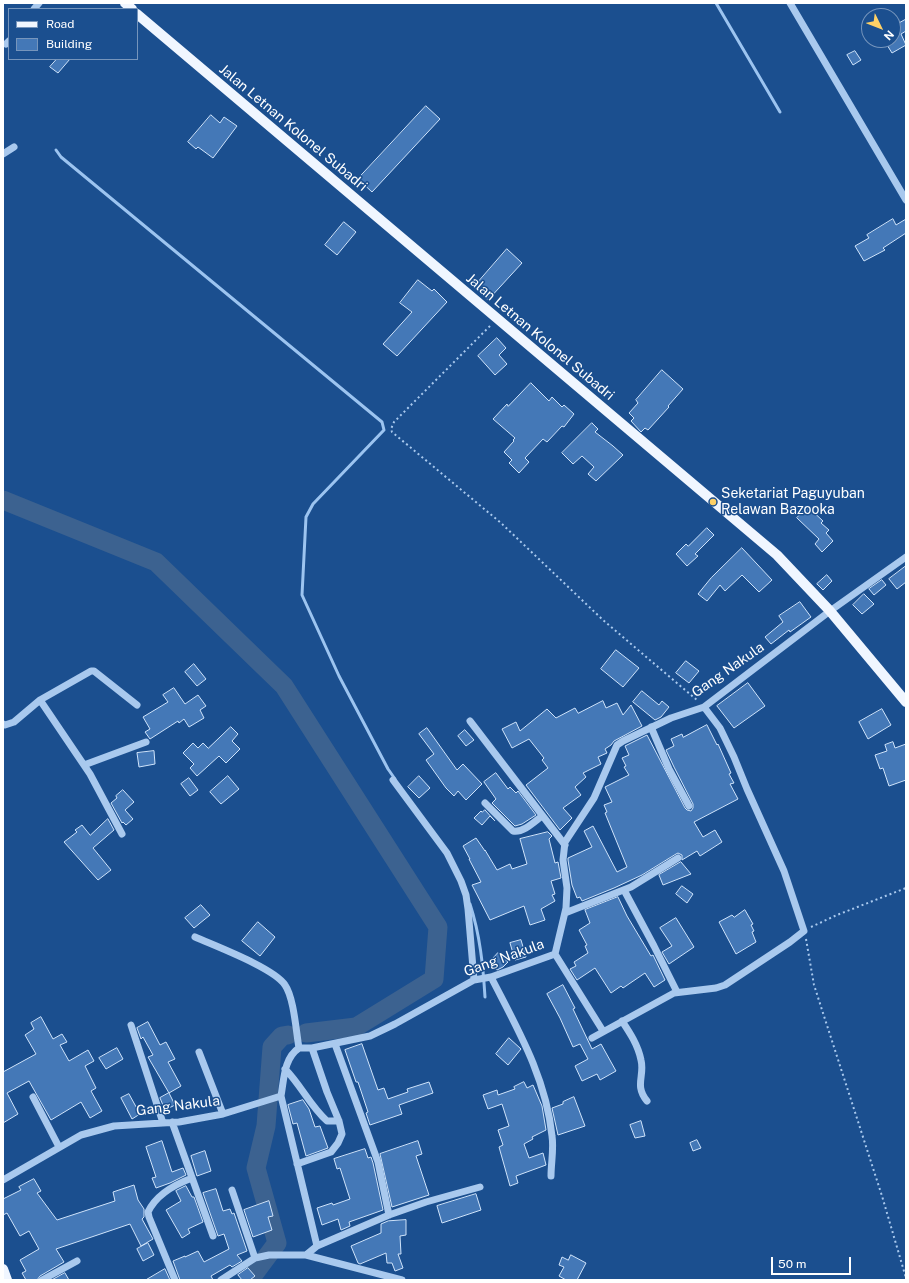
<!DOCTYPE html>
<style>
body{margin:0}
#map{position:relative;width:909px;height:1283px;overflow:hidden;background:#1b4f8f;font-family:"Public Sans",sans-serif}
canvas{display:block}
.frame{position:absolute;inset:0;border:4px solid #fff;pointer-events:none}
.legend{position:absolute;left:8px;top:8px;width:130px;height:52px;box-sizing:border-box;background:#1b4f8f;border:1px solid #7695bc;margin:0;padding:5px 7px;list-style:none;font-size:12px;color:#fff}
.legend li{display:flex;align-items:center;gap:8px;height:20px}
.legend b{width:20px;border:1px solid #7695bc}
.north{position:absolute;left:861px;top:8px;width:40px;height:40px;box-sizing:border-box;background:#1b4f8f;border:1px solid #7695bc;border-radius:50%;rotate:133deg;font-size:11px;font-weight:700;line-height:16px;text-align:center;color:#fff}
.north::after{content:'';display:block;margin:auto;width:14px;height:18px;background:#ffd166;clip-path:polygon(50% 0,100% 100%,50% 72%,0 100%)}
.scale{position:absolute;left:771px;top:1257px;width:80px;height:18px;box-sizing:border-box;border:2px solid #fff;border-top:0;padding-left:5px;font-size:12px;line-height:14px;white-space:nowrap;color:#fff;-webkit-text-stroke:3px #1b4f8f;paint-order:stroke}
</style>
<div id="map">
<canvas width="909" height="1283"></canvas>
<div class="frame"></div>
<ul class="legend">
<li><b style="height:5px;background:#f0f6ff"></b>Road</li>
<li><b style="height:11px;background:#4478b7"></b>Building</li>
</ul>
<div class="north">N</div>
<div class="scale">50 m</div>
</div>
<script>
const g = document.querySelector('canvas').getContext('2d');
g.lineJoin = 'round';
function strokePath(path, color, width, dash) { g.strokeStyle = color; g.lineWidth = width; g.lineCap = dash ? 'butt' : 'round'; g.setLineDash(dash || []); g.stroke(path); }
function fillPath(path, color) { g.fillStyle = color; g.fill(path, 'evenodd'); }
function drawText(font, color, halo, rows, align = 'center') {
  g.font = font + ' "Public Sans",sans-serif'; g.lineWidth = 3; g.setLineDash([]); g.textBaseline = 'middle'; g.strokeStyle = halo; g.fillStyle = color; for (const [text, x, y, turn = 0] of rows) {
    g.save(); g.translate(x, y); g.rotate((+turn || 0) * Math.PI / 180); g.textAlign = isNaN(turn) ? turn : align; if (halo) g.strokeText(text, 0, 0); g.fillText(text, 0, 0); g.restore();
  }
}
strokePath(new Path2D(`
 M716,3L780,112
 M56,150L61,157L382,422L384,430L313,504L306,517L302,595L339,676L388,769L395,779
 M470,904C480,935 483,965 485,997
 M251,1280L254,1274`), '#9cc4f0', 3);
strokePath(new Path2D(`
 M3,500L156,562L284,686L438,927L434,979L356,1027L306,1033
 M254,1274L277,1243L256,1168L266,1126L272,1047L282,1036L288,1035`), '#3c6290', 19);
const building = new Path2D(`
 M893,17L897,24L906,19V31L901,34L906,45L892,53L884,40H893Z
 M855,51L861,60L853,65L847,55Z
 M57,59H70L58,73L50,67Z
 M426,106L440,119L372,192L358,179Z
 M211,115L220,123L224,117L237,126L213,158L198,147L196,149L188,142Z
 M893,219L896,225L906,219V233L883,248L885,250L864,261L855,246L869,238L867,235Z
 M344,222L356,232L337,255L325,245Z
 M507,249L522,263L488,300L474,287Z
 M418,280L432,291L434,289L447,302L397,356L383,344L412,312L400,303Z
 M497,338L506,348L499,355L507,364L495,375L478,356Z
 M662,370L683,389L668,406L669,407L648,430L645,428L641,432L631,421L634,418L629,413L638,403L636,400Z
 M531,383L549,401L552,397L562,407L564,405L574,414L564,427L562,426L547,442L543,439L525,458L529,462L519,473L509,463L512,460L504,452L514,441L513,440L515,438L493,419L507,404L508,406Z
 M592,423L598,429L595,432L613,446L623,455L596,481L588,474L594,467L582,456L573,464L562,453Z
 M808,507L823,521L821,523L829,530L826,533L833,541L822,552L815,544L819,539L797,518Z
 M707,528L714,535L695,554L698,556L687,566L676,554L686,544L688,546Z
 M742,548L772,580L759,592L742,575L725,591L720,585L707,601L698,594L711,578Z
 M906,566V582L897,589L889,579Z
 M827,575L832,581L823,590L817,584Z
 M882,580L886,585L874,595L869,589Z
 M864,594L874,604L862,614L853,605Z
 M800,602L811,617L790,632L789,630L771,644L765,637L783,622L779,616Z
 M616,650L639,668L623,687L601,669Z
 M686,661L699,671L689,683L676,673Z
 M194,664L206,679L197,686L185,672Z
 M748,683L765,706L734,728L717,706Z
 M174,688L185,704L198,695L206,706L200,710L204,718L189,727L184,719L179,723L178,721L150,739L145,732L150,729L143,717L168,702L163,695Z
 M642,691L659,705L662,701L669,707L661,717L655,720L633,702Z
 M603,701L606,708L617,703L623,715L631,705L642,726L614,741L611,745L605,749L607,753L598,757L601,764L583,773L586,777L575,787L581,795L563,808L572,818L560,830L526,785L548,768L542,760L544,758L529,739L512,748L502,729L516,722L520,731L547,709L556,718L575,708L578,713Z
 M882,709L891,725L868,739L859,722Z
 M707,725L717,745L718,744L731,773L729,774L734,783L730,784L738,799L694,822L703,837L715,830L722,842L700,856L697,851L682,860V855L678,853L676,854L642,875L614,888L582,901L580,897L577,898L572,885L568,860V858L592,847L584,831L593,826L617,872L627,867L605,813L607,812L604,805L612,802L605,787L629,775L624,767L626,766L622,758L629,755L625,746L647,735L685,808L687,810L691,811L693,808V804L674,767L666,750L674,746L671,739L682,734L683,737Z
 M231,727L238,734L232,741L240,749L226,763L219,756L197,776L190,768L194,764L183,753L193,743L198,748L203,743L208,748Z
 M427,728L457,770L463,764L482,784L466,800L458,791L454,796L446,788L426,760L434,754L419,734Z
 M465,730L474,740L466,746L458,736Z
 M893,742L895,748L906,744V780L889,786L883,768L880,769L875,755L887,751L885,745Z
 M154,751L155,764L139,767L137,753Z
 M496,773L508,789L510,787L516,793L518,791L536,815L522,824L515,826L492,803L496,799L484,782Z
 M228,776L239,789L221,804L210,792Z
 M419,776L430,788L419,798L408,787Z
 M189,778L198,790L190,796L181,784Z
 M123,790L134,802L125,810L133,819L126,825L123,822L122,823L111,803L117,798L116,796Z
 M485,810L495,821L490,816L482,825L474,818L481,811L482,812Z
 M108,819L114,830L93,848L111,870L98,880L64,842L77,832L75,830L82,825L90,835Z
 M548,832L552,836L549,839L555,863L558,862L561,878L551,881L555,894L552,895L555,901L541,909L545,920L530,925L524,906L490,920L472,885L481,882L469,859H470L463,846L476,838L485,851V850L497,870L510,864L512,869L527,864L520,839Z
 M681,862L691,874L663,885L659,875Z
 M682,886L693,894L687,903L676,894Z
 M618,897L627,916L651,956L653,955L665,980L654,987L645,973L623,988L621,986L611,993L595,968L577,980L570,969L576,966L574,962L588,953L585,946L587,945L579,930L590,923L585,910Z
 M201,905L210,915L194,928L185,918Z
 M745,910L753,924L751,925L754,931L752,932L756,942L736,954L719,922L732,915L734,917Z
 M676,918L694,947L669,964L662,952L672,946L660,928Z
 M258,922L275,937L260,956L242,941Z
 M521,940L526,957L515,960L510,943Z
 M498,953L508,962L503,967L497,970L489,963Z
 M563,985L575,1008L573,1009L592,1049L601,1044L616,1071L600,1080L597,1074L582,1081L575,1066L588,1059L580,1044L573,1047L560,1018L547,994Z
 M41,1017L53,1039L62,1034L67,1042L60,1045L69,1061L88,1050L94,1061L85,1066L96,1088L91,1091L102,1111L90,1118L81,1102L51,1120L29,1081L7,1093L18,1114L3,1123V1072L36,1054L25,1035L34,1029L31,1023Z
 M148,1022L160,1045L166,1042L175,1059L168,1062L181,1086L169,1093L148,1057L153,1055L143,1037L141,1039L137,1028Z
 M509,1038L521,1049L508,1065L496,1054Z
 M362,1044L378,1090L384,1088L388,1099L408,1092L407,1089L429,1082L433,1093L399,1105L402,1114L370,1125L366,1113L368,1112L358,1082H356L345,1050Z
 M117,1048L123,1059L106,1069L99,1058Z
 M524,1082L527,1088L533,1085L542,1106L546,1130L532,1137L533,1139L524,1144L529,1158L543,1153L546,1165L516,1176L518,1183L510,1186L499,1147L503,1145L498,1130L509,1126L502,1104L488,1109L483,1095L497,1090L498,1095L515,1089L514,1087Z
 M169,1093L175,1105L165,1110L160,1098Z
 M129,1094L140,1114L132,1119L121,1098Z
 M574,1097L585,1126L558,1135L552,1108L563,1104V1102Z
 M303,1100L309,1109L315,1127L320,1126L328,1148L306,1156L297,1123L293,1124L288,1105Z
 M641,1121L645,1136L635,1138L630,1125Z
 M697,1140L701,1148L693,1151L690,1143Z
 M162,1141L172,1172L183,1168L186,1175L170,1183L156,1188L152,1178L156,1177L146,1147Z
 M418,1141L422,1154L416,1156L429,1195L392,1207L380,1154Z
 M365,1149L368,1158L371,1157L373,1163L383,1210L349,1222L350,1226L341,1230L338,1219L322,1225L317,1208L332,1203L333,1205L350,1199L340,1168L337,1169L334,1159Z
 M205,1151L211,1171L197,1176L191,1156Z
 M34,1179L41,1191L37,1193L57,1220L115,1201L113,1192L134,1185L138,1200L144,1209V1217L142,1219L153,1239L141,1246L130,1224L56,1249L64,1262L40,1276L37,1280H26L22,1273L26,1271L20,1260L39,1249L29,1231L20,1236L7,1213L3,1215V1199L21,1190L19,1187Z
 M186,1186L192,1197H194L203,1222L188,1229L190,1233L182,1238L166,1210L181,1201L176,1191Z
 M216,1189L223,1211L230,1209L232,1214L234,1213L247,1251L237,1255L242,1261L232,1267L230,1265L211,1276L213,1280H180L173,1261L185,1256V1257L198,1251L204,1262L229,1249L224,1234L218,1236L203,1193Z
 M476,1194L481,1210L442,1223L437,1206Z
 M269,1201L273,1216L268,1217L272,1230L253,1237L244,1210Z
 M406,1220V1235L400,1236L401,1254H398L403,1268L395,1271L392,1263H387L386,1253L360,1264L358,1263L351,1246L381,1233V1224L388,1221Z
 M148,1243L154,1255L143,1261L137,1249Z
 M571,1255L586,1263L577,1280H566L559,1276L564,1267L559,1265L562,1257L568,1260Z
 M248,1268L255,1276L250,1280H242L238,1275Z
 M165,1269L170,1280H146Z
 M65,1273L69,1280H52Z`);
fillPath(building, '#4478b7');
strokePath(building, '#cfe3fa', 1);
strokePath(new Path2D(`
 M490,326L394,422L391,429L392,432L501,523L603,620L698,701
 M811,927L837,915L906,888
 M806,939L814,985L882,1196L906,1278`), '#a9c9ee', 2, [2, 3]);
strokePath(new Path2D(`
 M790,3L906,200
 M34,9L39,3
 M6,44L9,41
 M3,154L14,147
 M40,700L90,774L122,834
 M470,721L565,845
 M3,724L5,725L14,722L40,700L91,671H94L137,705
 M651,727L669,769L689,806
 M84,765L146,742
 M393,780L447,853L461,881L466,895L468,909L474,980
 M485,803L513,831C523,833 534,822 542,816
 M624,890L654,946L677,992
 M565,913L631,887L678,858
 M195,937C215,946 274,968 285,985C294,998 296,1031 299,1048
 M555,954L603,1031
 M491,977C517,1028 546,1077 552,1136C554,1149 551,1163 551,1176
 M622,1021C630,1033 638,1045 641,1060C645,1076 634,1085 647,1101
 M131,1025L163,1123
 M592,1038L674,993L716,988L725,985L790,942L804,931L784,871L747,789L734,757L720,728L704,707
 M335,1044L378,1162L389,1215
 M199,1052L223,1114
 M285,1069C301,1085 310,1106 327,1121H339
 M281,1096L317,1246
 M33,1097L59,1147
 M172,1122L213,1236
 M297,1164L331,1152L338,1143L342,1134L339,1121L327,1092L312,1048
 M3,1180L81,1135L114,1126L179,1122L223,1114L281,1096C284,1079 284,1058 299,1048H312L370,1036L395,1024L474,980L491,977L555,954L566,908L567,888L563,860L565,842L594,798L617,745L623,741L671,718L704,707L830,611L906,557
 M232,1190L255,1258
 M306,1255L317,1246L389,1215L426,1202L480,1187
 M42,1280L77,1261
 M175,1280L149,1217L148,1212C156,1195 176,1184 192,1178
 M221,1280L255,1258L269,1255H306L402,1280`), '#a9c9ee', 7);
strokePath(new Path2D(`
 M125,3L132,9
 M137,14L777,555L830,611L906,702
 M3,1269L7,1280`), '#f0f6ff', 10);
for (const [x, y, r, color] of [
 [713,502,4,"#ffd166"]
]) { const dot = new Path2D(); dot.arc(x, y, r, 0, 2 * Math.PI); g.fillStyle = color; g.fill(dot); strokePath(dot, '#1b4f8f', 1.5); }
drawText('14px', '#fff', '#1b4f8f', [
 ["Jalan Letnan Kolonel Subadri",293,128,40],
 ["Jalan Letnan Kolonel Subadri",540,337,40],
 ["Gang Nakula",728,670,-35],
 ["Gang Nakula",504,958,-20],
 ["Gang Nakula",178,1106,-7]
]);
drawText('14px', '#fff', '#1b4f8f', [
 ["Seketariat Paguyuban",721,494],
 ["Relawan Bazooka",721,510]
], 'left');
</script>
